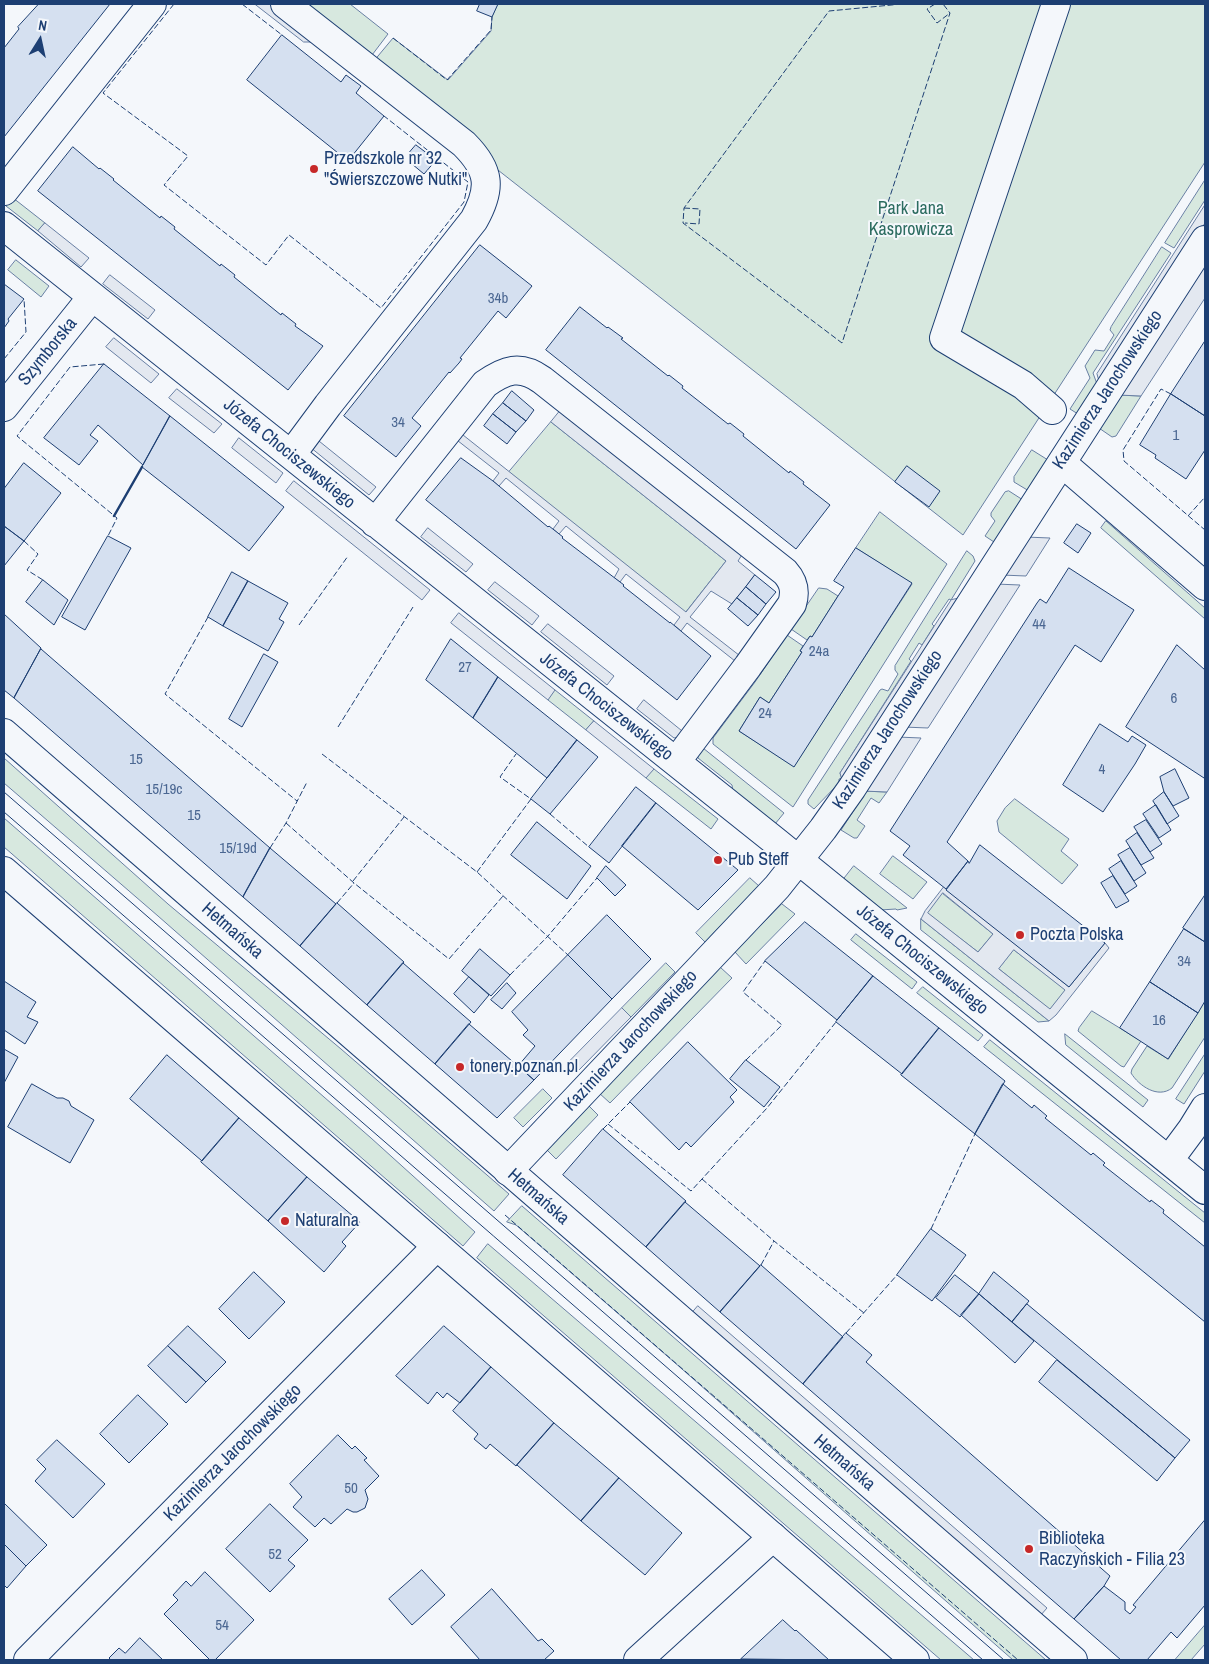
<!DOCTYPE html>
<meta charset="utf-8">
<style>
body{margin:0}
#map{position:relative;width:1209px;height:1664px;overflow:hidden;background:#f4f7fb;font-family:"Archivo Narrow",sans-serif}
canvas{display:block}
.frame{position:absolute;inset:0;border:5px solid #1d3f73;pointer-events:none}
.north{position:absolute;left:15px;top:15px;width:50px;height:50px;-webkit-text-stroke:4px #f4f7fb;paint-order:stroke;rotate:10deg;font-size:14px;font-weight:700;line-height:20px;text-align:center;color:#1d3f73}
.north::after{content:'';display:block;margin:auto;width:18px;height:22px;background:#1d3f73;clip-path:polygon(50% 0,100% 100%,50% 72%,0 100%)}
</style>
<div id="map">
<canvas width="1209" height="1664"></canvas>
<div class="frame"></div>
<div class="north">N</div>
</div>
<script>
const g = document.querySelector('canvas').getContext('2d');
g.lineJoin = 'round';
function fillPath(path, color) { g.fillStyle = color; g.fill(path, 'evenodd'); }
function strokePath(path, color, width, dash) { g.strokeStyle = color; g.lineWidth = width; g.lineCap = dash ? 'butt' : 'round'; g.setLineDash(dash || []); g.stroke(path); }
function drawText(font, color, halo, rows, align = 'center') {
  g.font = font + ' "Archivo Narrow",sans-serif'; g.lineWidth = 4; g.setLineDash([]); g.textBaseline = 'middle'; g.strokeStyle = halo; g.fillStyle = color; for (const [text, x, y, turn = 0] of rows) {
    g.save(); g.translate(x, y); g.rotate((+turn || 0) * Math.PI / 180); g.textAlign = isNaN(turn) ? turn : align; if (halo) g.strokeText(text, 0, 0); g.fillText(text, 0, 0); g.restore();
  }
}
const green = new Path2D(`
 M299,4H350L388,34L369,59Z
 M498,4H1205V162L963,535L489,163L373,62L393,38L448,80L491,31L492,17Z
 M1205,180V200L1174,248L1165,243Z
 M8,194L45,223L38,231L6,206Z
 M1162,247L1171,253L1093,373L1097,384L1078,414L1070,409L1090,378L1085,366L1095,350L1104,351L1114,335L1110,330L1111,327Z
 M16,260L49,286L41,297L8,270Z
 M1117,395L1141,396L1116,436L1112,437L1096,426Z
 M551,422L726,561L685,613L509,472Z
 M1032,450L1048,460L1029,491L1014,482V477Z
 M1009,491L1023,500L996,542H994L985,536L995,521L991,516V513L1005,492Z
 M880,512L947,564L793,807L713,744V738L755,682L787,635L803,646L800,651L802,652L769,703L760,697L739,731L794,766L912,584L856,548Z
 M1106,521L1205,608V619L1101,528Z
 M967,551L973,556L975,561L951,600L949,599L932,624L934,626L922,645L919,643L909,659L911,661L840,773L842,778L839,779V783L814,809L808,804V800L880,690L882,689L888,691L898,674L895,670V666Z
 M819,588L827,589L838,596L812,637L810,636L807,640L791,629Z
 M555,690L594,721L586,730L548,700Z
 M698,744L784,813L775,824L766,821L734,799L732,785L698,758L697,751Z
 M4,758L168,904L341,1049L509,1194L494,1211L158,916L4,783Z
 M654,769L718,819L711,829L646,778Z
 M862,791L887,792L879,803L871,798L857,820L865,826L857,838H854L841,830L856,807Z
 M1015,799L1069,839L1061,851L1078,865L1062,884L999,832L997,821L1005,808Z
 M4,818L371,1138L475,1232L463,1246L4,847Z
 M893,856L927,882L913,899L880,874Z
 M854,866L907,908L897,910L896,909L880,910L843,880Z
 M750,878L759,886L705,942L696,933Z
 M942,893L993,934L978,952L927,913Z
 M782,904L795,914L746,964L735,952Z
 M921,919L1049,1021L1038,1022L921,930Z
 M856,934L917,982L912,989L851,940Z
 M1014,950L1066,990L1050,1010L999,969Z
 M666,963L675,972L631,1017L622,1008Z
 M720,967L732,978L610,1103L598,1092Z
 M923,987L983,1035L978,1041L917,993Z
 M1205,1001V1037L1172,1088C1158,1099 1139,1086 1131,1073L1132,1069L1147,1046L1168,1059Z
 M1092,1011L1141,1041L1124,1067L1121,1066L1078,1031L1079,1028Z
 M1065,1034L1148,1100L1143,1107L1066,1045Z
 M990,1040L1205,1213V1223L984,1047Z
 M1205,1054V1071L1184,1104L1176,1099Z
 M543,1089L552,1098L523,1127L514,1118Z
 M586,1103L598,1115L556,1159L544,1147Z
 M522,1206L1046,1660H1013L674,1362L516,1225L507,1222Z
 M488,1244L974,1660H941L477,1258Z
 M1205,1625V1644L1191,1660H1175Z`);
fillPath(green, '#d7e8df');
strokePath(green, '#687fa3', 1);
const parking = new Path2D(`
 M255,4H274L312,42H304Z
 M1205,205V223L1100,385L1097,374Z
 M45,223L89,258L81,267L38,231Z
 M1205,258V298L1141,396L1117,395Z
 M110,275L155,310L148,319L103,284Z
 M114,338L159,374L151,383L106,347Z
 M177,389L222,424L214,433L169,398Z
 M564,406L745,550L738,561L755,575L737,598L732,604L711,591L690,617L744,659L740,665L687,623L681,631L674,625L680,617L626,574L620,582L614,578L619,569L566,526L559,534L553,529L559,521L506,478L499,486L493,481L499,473L453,437L458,431L686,612L726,561L551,422Z
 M314,437L376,487L369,495L310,447Z
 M239,438L283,473L276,483L232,448Z
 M294,481L430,590L422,600L286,491Z
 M428,528L473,564L466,572L421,537Z
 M1025,537L1050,538L1026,576L1001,575Z
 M495,582L539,616L532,625L488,590Z
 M995,584L1020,585L928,728L903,727Z
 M965,597L843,784L840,773L951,600Z
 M459,613L555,690L548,700L451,623Z
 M548,624L614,676L607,685L541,632Z
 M644,700L687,735L674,738L637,709Z
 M594,721L654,769L646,778L586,730Z
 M897,737L921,738L887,792L862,791Z
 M944,887L1069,987L1105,943L1109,948L1056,1015L1049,1021L921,919L925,911ZM943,893L993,934L978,952L928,913ZM1014,950L1065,990L1050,1009L999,969Z
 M622,1008L631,1017L579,1070L570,1061Z
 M698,1306L1047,1608L1040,1616L692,1313Z`);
fillPath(parking, '#e3e8f0');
strokePath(parking, '#687fa3', 1);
const building = new Path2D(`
 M39,4H110L4,137V48L19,29L18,27Z
 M480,4H498L492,17L477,11Z
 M282,35L341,82L346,75L361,86L356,93L384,116L348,161L247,80Z
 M416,145L436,160L424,174L412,164L417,157L410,152Z
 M73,147L99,169L100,168L114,179L113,180L160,218L161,216L175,227L174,229L220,266L221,264L235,275L234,277L281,315L282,313L296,324L295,326L323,346L288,390L38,191Z
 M480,245L532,286L506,318L498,311L460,358L462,359L459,363L450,373L449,372L412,418L421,426L396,457L344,416Z
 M4,284L24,299L8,319L9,321L4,328Z
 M580,307L607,328L608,327L623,338L621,339L668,376L669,375L683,386L682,388L728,424L730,423L744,434L743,436L789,473L790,471L804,482L803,484L830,505L796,549L546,350Z
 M1205,341V416L1171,394Z
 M104,364L170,416L143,465L98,425L90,435L98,441L79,465L44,438Z
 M512,391L534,410L526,421L503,403Z
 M1171,394L1205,416V450L1186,479L1155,458L1156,455L1140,445Z
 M503,403L526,421L516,432L493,414Z
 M493,414L516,432L507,444L484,426Z
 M170,416L284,507L249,551L142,467Z
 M461,458L493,481L548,527L549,526L563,537L562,538L624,585L623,586L670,623V622L711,656L677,700L426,500Z
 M24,463L61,493L24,541L4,526V489Z
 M907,466L940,491L929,507L895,482Z
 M1077,524L1091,533L1078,553L1064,543Z
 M4,526L24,541L4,566Z
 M108,536L131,548L85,630L62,617Z
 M856,548L912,583L794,767L739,731L760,697L769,703L802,652L800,651L810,636L812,637L838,596L844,587L834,581Z
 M1069,568L1134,610L1101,662L1075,645L947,842L968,861L946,889L903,855L910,846L890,831L1037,603L1040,599L1046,603Z
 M232,572L248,581L223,626L208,617Z
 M755,575L776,592L766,604L746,587Z
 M43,580L68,600L54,625L26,602Z
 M248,581L288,603L279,619L284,622L268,651L223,626Z
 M746,587L766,604L758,615L737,598Z
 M737,598L758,615L748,626L728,609Z
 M4,614L41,648L14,698L4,690Z
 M451,639L498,677L473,718L426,680Z
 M1177,645L1205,670V776L1204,778L1126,727Z
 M41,649L270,848L243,897L14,698Z
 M264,654L278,662L242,727L229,719Z
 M498,677L577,740L547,778L473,718Z
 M1100,724L1128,742L1132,736L1146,745L1135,764L1103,812L1063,785Z
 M577,740L598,757L550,814L531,799Z
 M1175,769L1189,798L1173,806L1164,792L1160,777Z
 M636,787L656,803L609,863L589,847Z
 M1164,792L1179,816L1167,824L1153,801Z
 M656,803L738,870L698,910L622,846Z
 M1156,805L1171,830L1159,838L1143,814Z
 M1146,820L1162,844L1150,852L1134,827Z
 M537,822L591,866L567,899L511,855Z
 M1137,833L1154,858L1141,865L1126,841Z
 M980,845L1105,943L1069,987L946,890L968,861L969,863Z
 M270,848L336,904L300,946L243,897Z
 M1130,848L1146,873L1134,881L1118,855Z
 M1121,861L1137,886L1125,894L1109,869Z
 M606,866L626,885L615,896L597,878Z
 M1113,876L1129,901L1116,908L1101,883Z
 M1205,895V942L1183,928Z
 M337,903L404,962L367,1005L300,946Z
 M607,915L651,959L612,999L568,955Z
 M805,922L873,976L837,1020L765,961Z
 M1184,929L1205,942V1001L1198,1013L1150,982Z
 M480,949L510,975L491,996L462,971Z
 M568,955L612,999L534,1080L518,1066L535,1046L523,1035L528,1030L512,1012Z
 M403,963L471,1022L435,1064L367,1005Z
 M873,976L939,1028L902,1074L836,1022Z
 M469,977L489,995L474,1013L454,994Z
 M4,981L36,1002L27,1017L38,1022L25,1044L4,1030Z
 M1150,982L1198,1013L1168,1059L1120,1028Z
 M507,983L516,993L502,1009L491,1000Z
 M469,1024L534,1080L497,1118L435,1064Z
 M939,1028L1005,1081L975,1134L901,1075Z
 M688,1042L737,1090L730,1097L734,1102L691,1147L686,1142L679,1150L630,1102Z
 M4,1049L18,1057L4,1083Z
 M167,1055L239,1118L202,1161L130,1099Z
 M746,1060L780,1087L764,1107L730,1079Z
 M32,1084L57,1098H63L69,1101L71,1106L94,1120L70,1163L8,1127Z
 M1003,1084L1032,1108L1034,1105L1047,1116L1045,1118L1091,1155L1093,1153L1105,1163L1103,1165L1150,1202L1151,1200L1164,1210L1163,1213L1205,1247V1322L975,1134Z
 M239,1118L307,1177L268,1221L201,1162Z
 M603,1129L686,1201L646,1247L563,1175Z
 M307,1177L360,1222L342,1242L346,1246L324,1272L268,1221Z
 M685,1202L760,1266L720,1312L646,1247Z
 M931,1229L966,1255L932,1301L897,1275Z
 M761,1265L843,1337L803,1384L720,1312Z
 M254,1272L285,1302L249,1339L219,1309Z
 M994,1272L1029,1301L1012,1322L979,1294Z
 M955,1275L979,1294L960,1317L936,1298Z
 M979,1294L1034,1341L1015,1363L961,1315Z
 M1027,1304L1190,1440L1175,1458L1012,1322Z
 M188,1326L226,1362L206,1382L168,1346Z
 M444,1326L491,1367L460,1403L447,1393L443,1398L437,1392L428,1404L396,1376Z
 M846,1333L872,1355L866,1362L1110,1576L1104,1586L1074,1619L803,1384Z
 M168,1346L206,1382L186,1403L148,1366Z
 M1057,1360L1175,1458L1157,1481L1039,1382Z
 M491,1367L554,1423L516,1466L490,1444L486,1449L474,1439L478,1434L453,1411Z
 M138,1395L168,1424L129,1463L100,1434Z
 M554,1423L619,1478L581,1521L517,1465Z
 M338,1435L352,1449L355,1446L367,1458L364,1460L379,1476L365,1490L368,1499L365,1508L357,1512H353L347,1509L331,1524L324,1518L315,1527L293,1507L302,1497L290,1484Z
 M57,1440L105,1484L73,1518L35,1481L46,1469L37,1460Z
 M619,1478L682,1533L645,1575L581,1521Z
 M4,1503L47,1545L26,1566L4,1544Z
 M270,1504L308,1540L288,1560L295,1566L270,1592L226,1549Z
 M1205,1520V1605L1177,1638L1171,1632L1147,1660H1121L1074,1619L1104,1586L1125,1602V1610L1130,1614L1136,1607L1133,1605L1138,1599Z
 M4,1544L26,1566L7,1588L4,1585Z
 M422,1570L445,1595L412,1625L389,1599Z
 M205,1572L254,1620L215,1660H210L164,1614L178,1600L173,1595L186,1581L191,1586Z
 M492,1589L538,1641L542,1639L554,1651L544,1660H480L451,1627Z
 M783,1620L795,1631L796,1630L829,1660L741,1659Z
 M140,1638L163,1660H111L109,1658L119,1648L125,1653Z`);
fillPath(building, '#d5e0f0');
strokePath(building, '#1d3f73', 1);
const minor = new Path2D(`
 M285,4L464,144C490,170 492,188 474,220L328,405L291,455
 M4,191L152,4
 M4,226L775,841L1205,1190
 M4,407L92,297
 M1052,410L1023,385L944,338L1056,4
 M1062,463L1205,586
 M375,523L485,384C505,370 520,364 542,380L785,572C794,582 796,591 792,604L748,666L676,762
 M1169,1160L1192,1129L1205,1108
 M508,1171L777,887L823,829L852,788L1205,240
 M28,1660L437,1246
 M638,1660L773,1537`);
const major = new Path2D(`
 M4,733L1073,1660
 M4,871L915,1660`);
strokePath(minor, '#1d3f73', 30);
strokePath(major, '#1d3f73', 30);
strokePath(minor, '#f4f7fb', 28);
strokePath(major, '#f4f7fb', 28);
strokePath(new Path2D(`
 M4,792L1004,1660
 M4,812L983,1660`), '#1d3f73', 1);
strokePath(new Path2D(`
 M174,4L103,93L188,156L164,185L266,265L289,235L381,308L464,202L468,182L384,116
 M242,4L282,35
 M902,4L829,11L684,208L683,223L842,343L950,13L943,4
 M935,4L927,9L937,23L950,13
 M393,38L447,80L491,30L492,17
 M684,208L700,209L699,224L685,223
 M4,359L26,332L24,299
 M104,364L70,367L17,436L117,518L108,536
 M1171,394L1161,389L1123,450L1124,461L1205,530
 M1188,516L1205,497
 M24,541L38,554L27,570L43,580
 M208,617L165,694L297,801
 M299,625L348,556
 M338,727L413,607
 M322,754L477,872L568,955
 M550,814L589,847
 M286,823L354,883L449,959L503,896
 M270,848L286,823L307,782
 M477,872L531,799L500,777L516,754
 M353,881L404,817
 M337,903L354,883
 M510,975L548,936L597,878
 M746,1060L782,1025L743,992L765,961
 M608,1124L691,1191L767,1108L836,1022
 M603,1129L630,1102
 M702,1179L774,1241L864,1313
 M505,1215L1018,1660
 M931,1229L975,1134
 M761,1265L774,1241
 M846,1333L897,1275`), '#1d3f73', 1, [6, 2.5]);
strokePath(new Path2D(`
 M114,516L142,467`), '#1d3f73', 2.5);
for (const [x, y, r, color] of [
 [314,169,5,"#c62828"],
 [718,860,5,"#c62828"],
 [1020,935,5,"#c62828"],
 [460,1067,5,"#c62828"],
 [285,1221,5,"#c62828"],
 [1029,1549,5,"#c62828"]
]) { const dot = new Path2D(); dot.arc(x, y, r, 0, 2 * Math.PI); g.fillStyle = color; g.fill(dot); strokePath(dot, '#f4f7fb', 2); }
drawText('15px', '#4b6792', null, [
 ["34b",498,299],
 ["34",398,423],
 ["1",1176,436],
 ["44",1039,625],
 ["24a",819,652],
 ["27",465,668],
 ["6",1174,699],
 ["24",765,714],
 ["15",136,760],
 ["4",1102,770],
 ["15/19c",164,790],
 ["15",194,816],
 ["15/19d",238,849],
 ["34",1184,962],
 ["16",1159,1021],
 ["50",351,1489],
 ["52",275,1555],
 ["54",222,1626]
]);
drawText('18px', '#1d3f73', '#f4f7fb', [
 ["Przedszkole nr 32",324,159],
 ["\"Świerszczowe Nutki\"",324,180],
 ["Pub Steff",728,860],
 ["Poczta Polska",1030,935],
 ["tonery.poznan.pl",470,1067],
 ["Naturalna",295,1221],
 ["Biblioteka",1039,1539],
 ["Raczyńskich - Filia 23",1039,1560]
], 'left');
drawText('18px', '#2c6c60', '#f4f7fb', [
 ["Park Jana",911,209],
 ["Kasprowicza",911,230]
]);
drawText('18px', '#1d3f73', '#f4f7fb', [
 ["Szymborska",48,352,-51],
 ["Kazimierza Jarochowskiego",1108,390,-57],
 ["Józefa Chociszewskiego",289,454,39],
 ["Józefa Chociszewskiego",606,707,38],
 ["Kazimierza Jarochowskiego",888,730,-57],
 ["Hetmańska",232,931,41],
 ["Józefa Chociszewskiego",922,960,39],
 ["Kazimierza Jarochowskiego",631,1041,-47],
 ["Hetmańska",538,1197,41],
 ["Kazimierza Jarochowskiego",233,1453,-45],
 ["Hetmańska",844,1463,41]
]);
</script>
